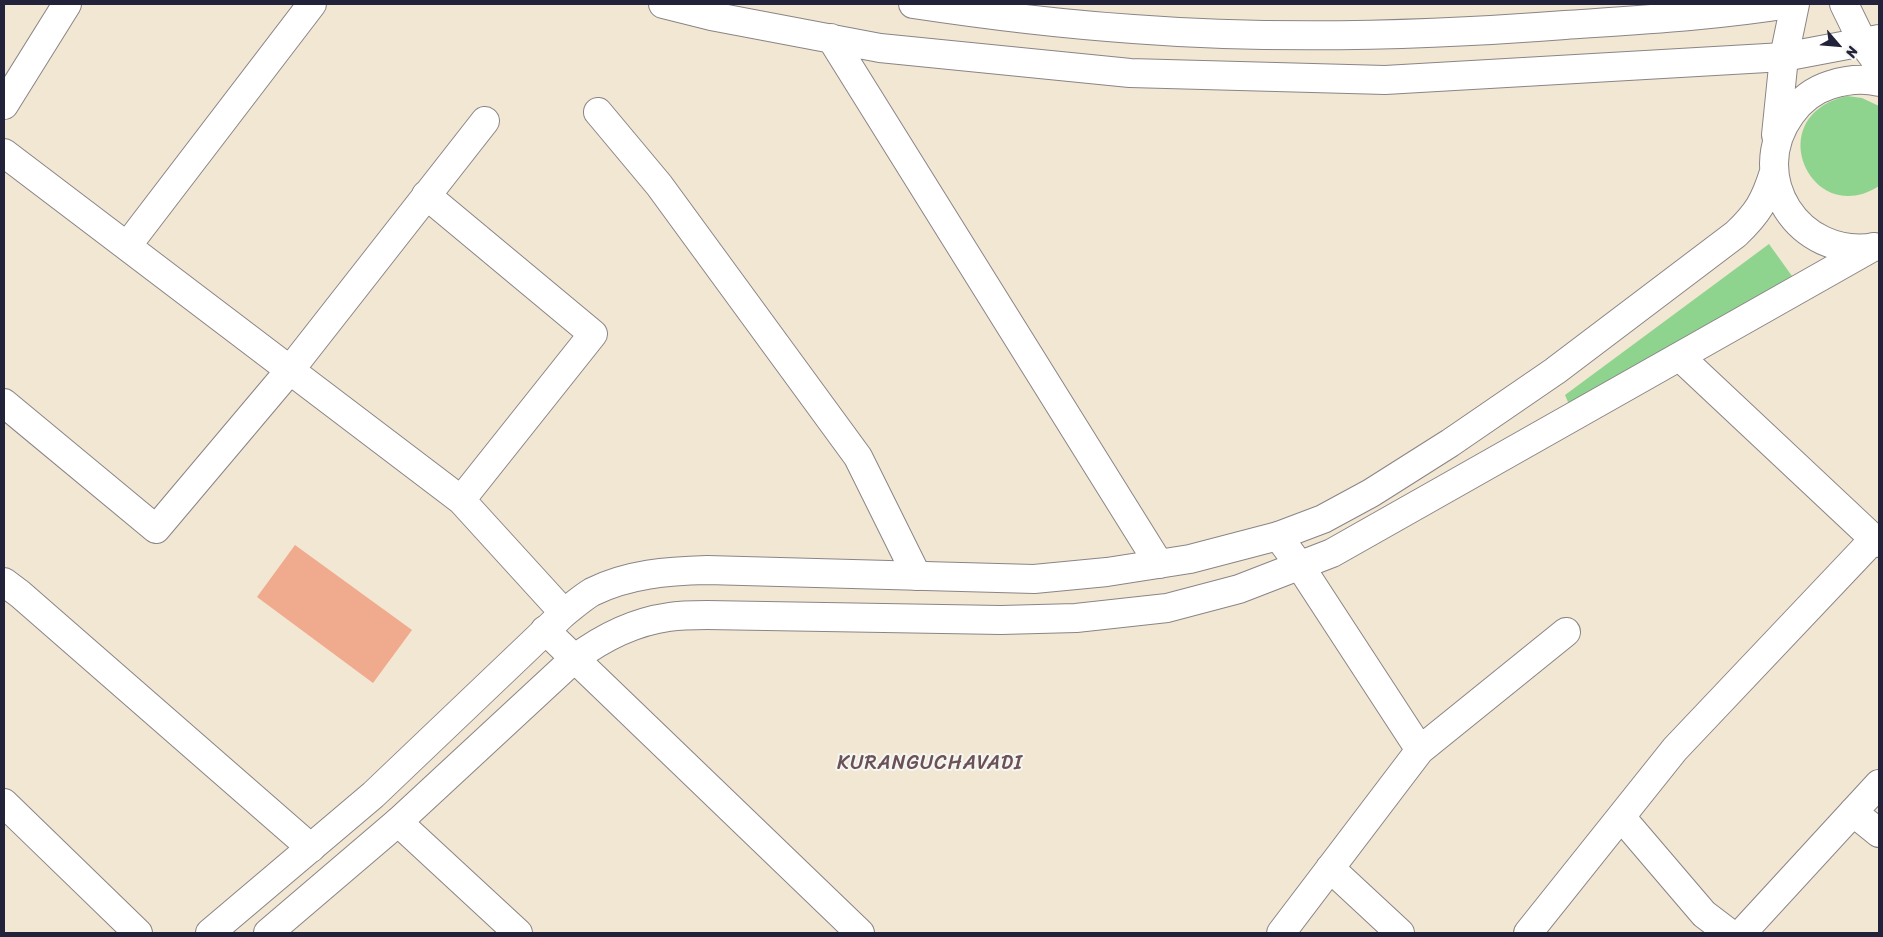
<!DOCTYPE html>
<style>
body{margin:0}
#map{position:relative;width:1883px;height:937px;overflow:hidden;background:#f2e7d2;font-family:Sriracha,sans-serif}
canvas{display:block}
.frame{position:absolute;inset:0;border:5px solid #22223b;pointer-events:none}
.north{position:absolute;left:1813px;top:20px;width:50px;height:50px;-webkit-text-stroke:4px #f6f6f2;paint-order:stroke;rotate:117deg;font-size:14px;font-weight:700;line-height:20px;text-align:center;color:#22223b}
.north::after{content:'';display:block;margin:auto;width:18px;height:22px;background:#22223b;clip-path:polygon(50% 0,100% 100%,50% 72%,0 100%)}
</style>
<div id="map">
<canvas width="1883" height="937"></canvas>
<div class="frame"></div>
<div class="north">N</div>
</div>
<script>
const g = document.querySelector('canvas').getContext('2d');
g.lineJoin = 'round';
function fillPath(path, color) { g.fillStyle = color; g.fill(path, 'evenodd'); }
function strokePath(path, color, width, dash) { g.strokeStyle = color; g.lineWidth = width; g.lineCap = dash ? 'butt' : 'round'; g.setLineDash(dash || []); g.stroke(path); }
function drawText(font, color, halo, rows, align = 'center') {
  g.font = font + ' Sriracha,sans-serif'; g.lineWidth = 4; g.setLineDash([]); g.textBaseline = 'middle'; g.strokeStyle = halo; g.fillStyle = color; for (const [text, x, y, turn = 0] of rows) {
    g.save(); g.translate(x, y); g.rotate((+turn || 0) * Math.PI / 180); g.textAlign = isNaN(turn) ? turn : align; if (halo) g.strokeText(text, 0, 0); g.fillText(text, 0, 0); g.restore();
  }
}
fillPath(new Path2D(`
 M1847,96L1862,98L1879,106V186C1811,230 1759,116 1847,96Z
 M1769,244L1792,276L1576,403L1568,402L1565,395Z`), '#8fd48e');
fillPath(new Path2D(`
 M295,545L412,630L373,683L257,597Z`), '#f0aa8e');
const minor = new Path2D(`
 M663,4L711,16L880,48L1130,73L1385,80L1784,57L1879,39
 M831,38L1159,564
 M4,105L67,4
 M598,112L659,185L858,457L917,576
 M4,153L461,500L564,613
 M426,195L593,334L461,500
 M127,246L312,4
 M1680,357L1874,539
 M4,403L156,529L290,370L485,121
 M1278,536L1300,566L1420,750L1281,933
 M4,582L20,594L311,848
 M545,630L860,933
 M1420,750L1566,632
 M4,803L138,933
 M1853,812L1879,833
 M1622,818L1704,914L1729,933
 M398,822L518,933
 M1330,868L1400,933
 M1528,933L1675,749L1874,539L1879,543
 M1742,933L1879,784`);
const major = new Path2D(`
 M1844,4L1863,43L1879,65
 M1776,135L1784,57L1795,4
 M1875,247C1799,260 1745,177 1791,114C1801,100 1814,90 1830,85C1846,80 1863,78 1879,82
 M210,933L373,795L564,613C573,606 582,598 592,592C628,574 668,571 707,570L1034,579L1107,572L1190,559L1278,536L1323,519L1371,493L1450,443L1555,371L1736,234C1758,213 1765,201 1774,172
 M268,933L398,822L574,659C602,638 633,622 669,617C681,615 695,615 707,615L1001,620L1076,618L1167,608L1239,589L1332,553L1873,247`);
const highway = new Path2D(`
 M913,4C986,15 1059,24 1133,29C1277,40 1421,36 1565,25C1640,20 1715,16 1789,4`);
strokePath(minor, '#8a8486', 30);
strokePath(major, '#8a8486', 30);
strokePath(highway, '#8a8486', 30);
strokePath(minor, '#fff', 28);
strokePath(major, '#fff', 28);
strokePath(highway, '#fff', 28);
g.letterSpacing = '1px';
drawText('20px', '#6a5258', '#f6f6f2', [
 ["KURANGUCHAVADI",930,764]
]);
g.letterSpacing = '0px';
</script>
